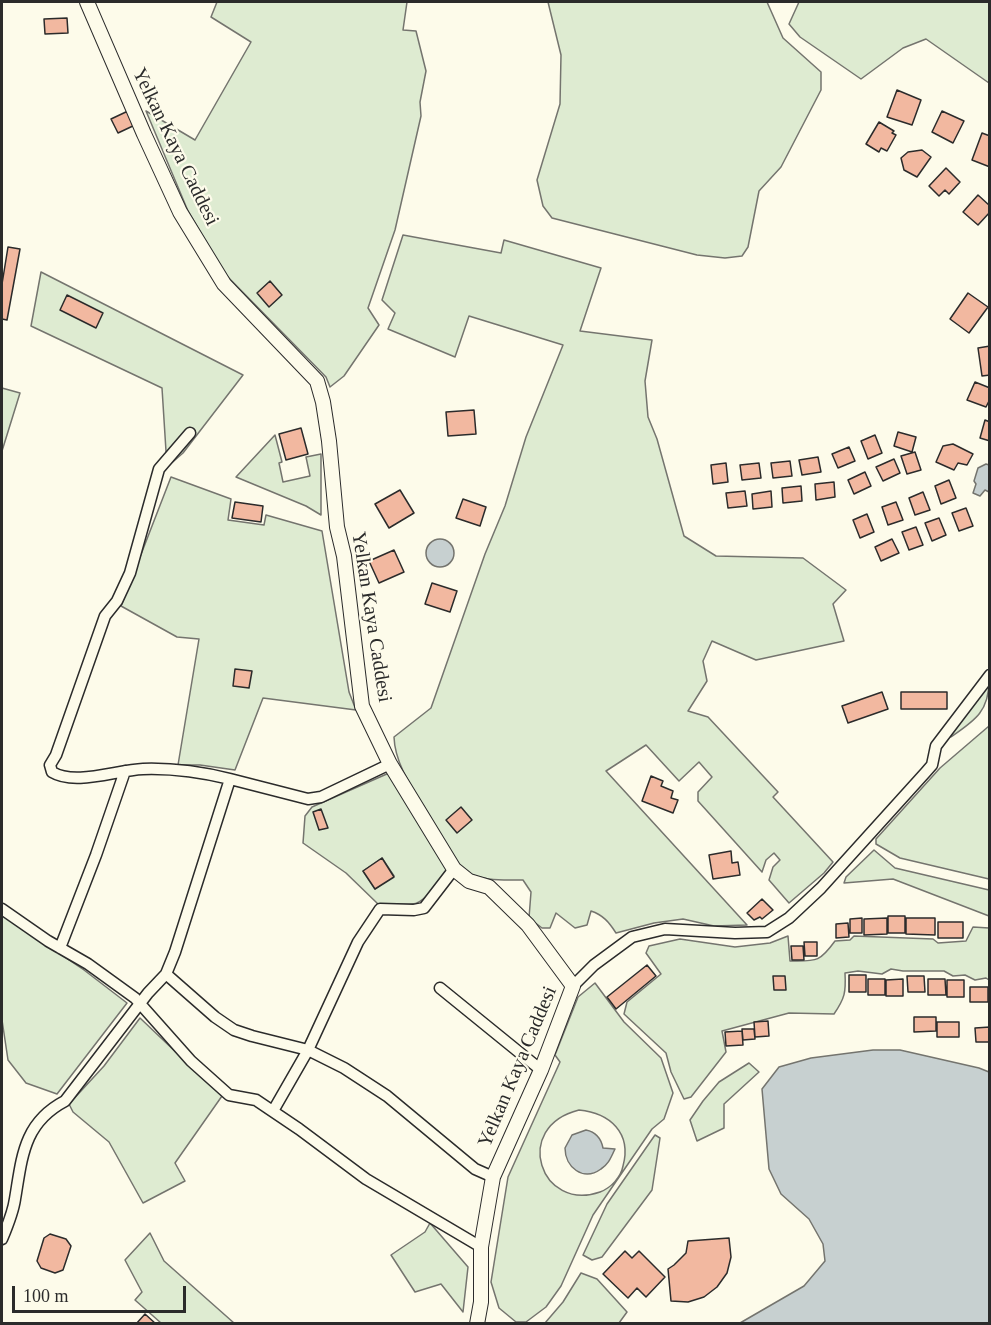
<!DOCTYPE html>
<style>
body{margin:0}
#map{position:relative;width:991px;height:1325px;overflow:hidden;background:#fdfbea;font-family:Georgia,serif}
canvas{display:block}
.frame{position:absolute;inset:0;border:3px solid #2b2b2b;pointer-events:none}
.scale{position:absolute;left:12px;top:1286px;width:174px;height:27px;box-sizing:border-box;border:3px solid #2b2b2b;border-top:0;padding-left:8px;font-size:18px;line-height:21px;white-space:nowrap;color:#2b2b2b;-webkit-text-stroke:4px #fdfbea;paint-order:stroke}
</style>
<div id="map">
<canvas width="991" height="1325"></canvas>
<div class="frame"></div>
<div class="scale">100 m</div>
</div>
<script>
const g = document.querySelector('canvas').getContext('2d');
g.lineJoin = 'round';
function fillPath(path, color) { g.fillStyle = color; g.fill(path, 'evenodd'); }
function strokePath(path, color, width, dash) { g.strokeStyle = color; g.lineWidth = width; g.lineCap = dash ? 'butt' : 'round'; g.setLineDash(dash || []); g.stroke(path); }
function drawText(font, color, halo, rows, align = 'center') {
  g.font = font + ' Georgia,serif'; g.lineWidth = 4.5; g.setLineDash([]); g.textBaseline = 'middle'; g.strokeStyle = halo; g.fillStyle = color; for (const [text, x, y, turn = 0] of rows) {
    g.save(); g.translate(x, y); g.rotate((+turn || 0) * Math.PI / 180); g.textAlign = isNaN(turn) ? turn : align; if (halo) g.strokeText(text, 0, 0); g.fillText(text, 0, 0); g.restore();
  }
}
const green = new Path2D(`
 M217,2H407L403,30L416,31L426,71L420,102L421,116L395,230L368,308L379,325L344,376L330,387L326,377L224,273L188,211L146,111L195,140L251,42L211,17Z
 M548,2H767L783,38L821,72V90L781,167L759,191L748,247L742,256L725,258L697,255L552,218L543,206L537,180L560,104L561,55Z
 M799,2H989V83L926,39L903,48L861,79L800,37L789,24Z
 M403,235L501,253L504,240L601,268L580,331L652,340L645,381L648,417L657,439L684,536L716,556L803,558L846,590L833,604L844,641L756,660L712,641L703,661L707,681L688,711L708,717L778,792L773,797L833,862L824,873L789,903L769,880L773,867L780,860L774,853L766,860L762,872L698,801V792L712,777L699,762L679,781L646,745L606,771L747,925L714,926L683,919L654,923L616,933C609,922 603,915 591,911L587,925L575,928L556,913L550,928H542L529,918L531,892L523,880C504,880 481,882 464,870C449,859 442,836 432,820C418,795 395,768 394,737L431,708L485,554L505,506L526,437L563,345L469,316L455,357L388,329L395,313L382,300Z
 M41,272L243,375L183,453L167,467L162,388L31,326Z
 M2,388L20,393L2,451Z
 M275,435L282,462L279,463L283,482L310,476L306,457L321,454V515L306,506L236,477Z
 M171,477L231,499L228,520L264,525L266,515L322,531L349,692L356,710L263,698L235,770L200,765H178L199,639L177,637L121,606Z
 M989,681C989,712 974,721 951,737L948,734Z
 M989,726V879L900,858L876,844V839L940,768Z
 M389,773L449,868C441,878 425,904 412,904C401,905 390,903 378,904L346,873L303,843L305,816L312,807ZM382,858L394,876L375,889L363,871Z
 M874,850L895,868L989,890V916L893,879L844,883L846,877Z
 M2,915L84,970L127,1003L57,1094L26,1083L8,1060L2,1020Z
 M973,927L989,928V980L986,978L975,980L965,975L953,976L944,971H903L891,969L882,974L858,971L845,973C846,992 845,998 834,1014L789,1013L722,1031L726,1052L691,1097L684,1099L671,1072L666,1053L624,1014L627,1002L661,974L646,953L649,946L680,939L735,947L770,943L788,936L790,961C816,961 819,963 835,941L850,940L854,936L933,939L938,943L966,941Z
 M595,983L624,1022L661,1058L673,1093L664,1119L652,1129L593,1215L561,1286L546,1307L526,1322H516L499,1308L491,1282L508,1177L560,1062L555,1055L578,997ZM579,1110C610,1113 632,1133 623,1166C621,1177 611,1188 600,1192C541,1213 511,1127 579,1110Z
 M140,1018L222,1096L175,1163L185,1181L143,1203L109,1142L73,1112L69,1104L104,1066Z
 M749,1063L759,1072L724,1104V1128L697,1141L690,1120L703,1101L719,1082Z
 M655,1135L660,1138L652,1190L602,1257L592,1260L583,1255L607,1204Z
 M430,1223L468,1267L463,1312L441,1284L415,1292L391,1255L425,1232Z
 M150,1233L164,1261L234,1323H161L135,1300L142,1292L125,1260Z
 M581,1273L597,1279L627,1312L619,1323H545L563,1302Z`);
fillPath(green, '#deebd1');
strokePath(green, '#74746e', 1.5);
const water = new Path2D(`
 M986,464L989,465V492L985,490L980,496L973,493L976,484L974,481L978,468Z
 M426 553a14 14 0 1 1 28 0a14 14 0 1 1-28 0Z
 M873,1050H900L979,1068L989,1072V1323H740L804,1286L825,1261L823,1244L809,1219L781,1194L769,1169L762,1089L779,1067L811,1058Z
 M586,1130C596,1132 601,1138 603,1148L615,1149C611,1157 609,1164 601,1169C583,1182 565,1167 565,1148L572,1135Z`);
fillPath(water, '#c7d0d0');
strokePath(water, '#74746e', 1.5);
const building = new Path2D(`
 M67,18L68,33L45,34L44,19Z
 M897,90L921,100L912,125L887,117Z
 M128,111L135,125L118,133L111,119Z
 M942,111L964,121L953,143L932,132Z
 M879,122L894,131L892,133L896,135L887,151L881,148L879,152L866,144Z
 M982,133L990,136V167L972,160Z
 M922,150L931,157L917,177L904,170L901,158L908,152Z
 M946,168L960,182L949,194L945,190L939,196L929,186Z
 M978,195L990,206V212L978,225L963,212Z
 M8,247L20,249L7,320L2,319V284Z
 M270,281L282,295L269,307L257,293Z
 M968,293L988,307L969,333L950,319Z
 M67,295L103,313L96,328L60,310Z
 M990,346V375L982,376L978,348Z
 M975,382L990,388V399L986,407L967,400Z
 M474,410L476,434L448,436L446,412Z
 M985,420L990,422V441L980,438Z
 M301,428L308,454L286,460L279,434Z
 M898,432L916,437L912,452L894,446Z
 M875,435L882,453L868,459L861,441Z
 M953,444L973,454L967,465L958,463L954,470L936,462L943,446Z
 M849,447L855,461L838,468L832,454Z
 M915,452L921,470L907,474L901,456Z
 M818,457L821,472L802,475L799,460Z
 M894,459L900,473L883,481L876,467Z
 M790,461L792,476L773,478L771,463Z
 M726,463L728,482L713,484L711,465Z
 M759,463L761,478L742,480L740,465Z
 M865,472L871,486L854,494L848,480Z
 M949,480L956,498L941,504L935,486Z
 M834,482L835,497L816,500L815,484Z
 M801,486L802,501L783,503L782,488Z
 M400,490L414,513L389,528L375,504Z
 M745,491L747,506L728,508L726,493Z
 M771,491L772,507L753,509L752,494Z
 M923,492L930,510L915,515L909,498Z
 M463,499L486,507L480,526L456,518Z
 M235,502L263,506L261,522L232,518Z
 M896,502L903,520L888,525L882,507Z
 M966,508L973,526L959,531L952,513Z
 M867,514L874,532L860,538L853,520Z
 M939,518L946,535L932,541L925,523Z
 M916,527L923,545L909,550L902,532Z
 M892,539L899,553L881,561L875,547Z
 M394,550L404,572L379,583L369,561Z
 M432,583L457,591L450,612L425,604Z
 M235,669L252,671L249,688L233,686Z
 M882,692L888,709L848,723L842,706Z
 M901,692H947V709H901Z
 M651,776L663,781L661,786L673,791L671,798L678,800L673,813L642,801Z
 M461,807L472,820L457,833L446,820Z
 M321,809L328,828L319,830L313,812Z
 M731,851L732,863L738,862L740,875L713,879L709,855Z
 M382,858L394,877L375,889L363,871Z
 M762,899L773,910L762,919L760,917L754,920L747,913Z
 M888,916H905V933H888Z
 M862,918V933H850V919Z
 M887,918V934L864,935V919Z
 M906,918H935V935L906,934Z
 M938,922H963V938H938Z
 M848,923L849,937L836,938V924Z
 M804,942H817V956H805Z
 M791,946H803L804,960H792Z
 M647,965L656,976L616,1009L607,997Z
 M849,975H866V992H849Z
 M773,976H785L786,990H774Z
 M907,976H924L925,992H908Z
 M868,979H885V995H868Z
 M903,979V996H886V980Z
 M928,979H945L946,995H928Z
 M947,980H964V997H947Z
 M970,987H988V1002H970Z
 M914,1017H936V1031L914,1032Z
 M768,1021L769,1036L755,1037L754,1022Z
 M937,1022H959V1037H937Z
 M990,1027V1042H976L975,1028Z
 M742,1029H754L755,1039L743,1040Z
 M742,1031L743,1045L726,1046L725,1032Z
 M50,1234L66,1239L71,1246L63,1270L55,1273L41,1268L37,1261L44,1238Z
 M729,1238L731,1257L727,1273L717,1287L704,1297L688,1302L671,1301L668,1269L674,1265L686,1253L688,1241Z
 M625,1251L632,1258L639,1251L665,1277L646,1297L637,1288L628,1298L603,1274Z
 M145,1314L156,1324H136Z`);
fillPath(building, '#f2b8a0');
strokePath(building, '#2b2b2b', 1.5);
const minor = new Path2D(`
 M190,433L159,469L130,573L117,601L105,616L56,755L50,765L52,772C75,786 116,770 143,769C173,768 201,772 230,779
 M2,909L48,941L88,964L135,998L191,1061L229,1095L256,1100L299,1129L366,1179L481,1247
 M60,948L96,855L125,771
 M166,974L215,1017L234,1030L252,1036L308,1050L344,1068L387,1096L475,1169L493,1177
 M573,986L594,965L632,937L665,929L735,933L767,932L789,918L821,888L925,773L932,765L936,746L990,675
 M440,988L541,1070
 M273,1111L308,1050L358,942L380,909L414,910L424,908L454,869
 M2,1239C7,1227 13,1213 15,1199C22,1158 23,1123 65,1101L148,993L166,974L175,952L230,779L308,799L321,797L390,764`);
const tertiary = new Path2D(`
 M87,2L144,134L180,212L224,284L317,381L323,402L329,441L337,527L344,556L362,706L390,764L454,869L469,881L489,887L528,925L573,986L541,1070L493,1177L481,1247V1302L477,1324`);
strokePath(minor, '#2b2b2b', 13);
strokePath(tertiary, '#2b2b2b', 16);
strokePath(minor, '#fdfbea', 10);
strokePath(tertiary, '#fdfbea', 14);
drawText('20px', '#2b2b2b', '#fdfbea', [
 ["Yelkan Kaya Caddesi",175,147,64],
 ["Yelkan Kaya Caddesi",371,617,81],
 ["Yelkan Kaya Caddesi",518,1067,-67]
]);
</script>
